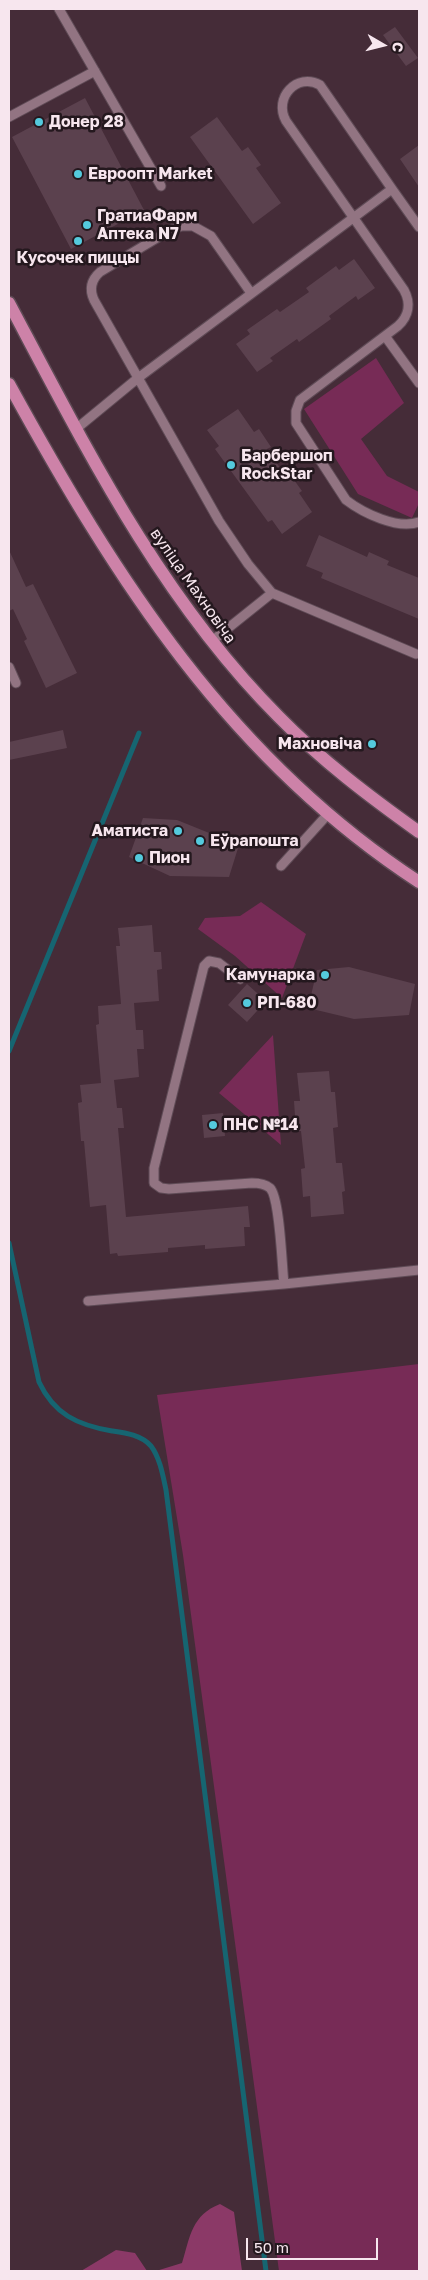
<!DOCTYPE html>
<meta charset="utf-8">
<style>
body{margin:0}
#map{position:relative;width:428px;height:2280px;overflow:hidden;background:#452c38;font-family:"Golos Text",sans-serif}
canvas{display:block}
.frame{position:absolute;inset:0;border:10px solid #f7e6ee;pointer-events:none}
.north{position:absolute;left:358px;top:20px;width:50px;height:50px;-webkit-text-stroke:4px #24181e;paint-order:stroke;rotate:98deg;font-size:14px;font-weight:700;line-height:20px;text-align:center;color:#f7e6ee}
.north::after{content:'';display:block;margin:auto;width:18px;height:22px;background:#f7e6ee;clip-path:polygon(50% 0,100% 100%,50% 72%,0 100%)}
.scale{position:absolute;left:246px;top:2238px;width:132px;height:22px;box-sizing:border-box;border:2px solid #f7e6ee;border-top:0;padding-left:6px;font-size:15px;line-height:18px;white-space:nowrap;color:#f7e6ee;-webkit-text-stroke:4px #24181e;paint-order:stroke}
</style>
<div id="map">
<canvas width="428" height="2280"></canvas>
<div class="frame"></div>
<div class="north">С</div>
<div class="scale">50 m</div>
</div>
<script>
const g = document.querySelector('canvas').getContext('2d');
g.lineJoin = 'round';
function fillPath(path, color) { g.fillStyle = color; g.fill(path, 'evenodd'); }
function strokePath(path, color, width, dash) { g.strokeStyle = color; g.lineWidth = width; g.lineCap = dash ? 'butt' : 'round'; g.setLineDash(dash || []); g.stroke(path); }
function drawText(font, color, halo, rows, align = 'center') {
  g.font = font + ' "Golos Text",sans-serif'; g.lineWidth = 5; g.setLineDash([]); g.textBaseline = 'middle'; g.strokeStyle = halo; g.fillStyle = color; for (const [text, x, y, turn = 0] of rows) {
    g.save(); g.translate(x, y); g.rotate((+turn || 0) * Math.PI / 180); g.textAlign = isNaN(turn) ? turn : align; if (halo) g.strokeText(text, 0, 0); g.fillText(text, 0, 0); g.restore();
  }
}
fillPath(new Path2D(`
 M376,358L404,403L361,439L387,476L419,492V503L412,518L358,494L304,409Z
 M261,902L306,934L282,998L235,956L198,929L205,918L240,916Z
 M273,1035L281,1145L219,1093Z
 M419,1364V2271H279L183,1555L157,1395Z`), '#772b56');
fillPath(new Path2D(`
 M220,2204L234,2212L242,2271H156L182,2263C190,2236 192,2215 220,2204Z
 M116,2250L135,2253L147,2271H81Z`), '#8b3967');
strokePath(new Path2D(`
 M9,1051L139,733
 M9,1243L39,1382C54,1414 77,1425 112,1431C126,1433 141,1435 151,1446C160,1458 163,1476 166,1490L266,2271`), '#166571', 5);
fillPath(new Path2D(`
 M395,27L418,58L406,66L383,35Z
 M85,98L144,210L71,249L12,137Z
 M217,117L242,151L248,147L261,165L256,168L281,203L253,224L190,137Z
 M419,145V187L400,159Z
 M354,259L375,288L358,300L356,296L329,316L331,319L299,342L297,339L270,358L273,361L257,372L236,344L250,334L247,330L277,309L280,312L309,292L306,288L336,266L339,270Z
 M238,409L254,432L259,429L271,447L267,449L285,475L289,473L302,491L299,493L312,512L282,534L272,520L268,522L215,449L219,446L207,430Z
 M319,535L367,557L369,552L389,561L387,565L419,578V619L321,578L323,573L306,566Z
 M9,550L26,587L33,584L77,673L46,688L24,641L27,639L13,609L9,611Z
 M63,730L67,748L9,760V742Z
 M143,818L177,820L239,845L229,877L170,876L129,857Z
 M152,925L154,952H161L162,969L157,970L159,1001L134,1003L136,1030H143L144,1049H137L139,1077L114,1080L117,1108H122L124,1128H118L126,1217L248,1206L250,1227H244L245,1246L205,1249V1245L168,1248V1252L118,1256L117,1253L110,1254L106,1205L90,1207L84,1141H81L78,1103L82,1102L80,1085L101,1083L96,1025L99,1024L98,1006L121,1004L116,946H120L118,928Z
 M349,967L415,984L409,1015L354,1019L308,1008L317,970Z
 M247,984L266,1001L247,1022L228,1005Z
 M329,1071L331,1092H335L338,1127L333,1128L336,1163H342L345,1191L342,1192L344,1214L311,1217L310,1196L303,1197L301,1169L305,1168L301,1131H296L294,1101H300L297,1073Z
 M223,1113L225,1136L204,1138L202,1115Z`), '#5b414e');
const service = new Path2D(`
 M59,9L161,186
 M9,117L95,71
 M392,189L320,85C297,72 273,98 286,121L404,290C411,303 409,316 398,326L300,400L296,411V423L346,500C363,513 398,530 419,522
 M251,293L211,236L193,226H182L172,229L100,272C91,280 89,289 94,300L219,521L248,564L272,593L416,654
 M385,336L419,383
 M76,429L138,378L392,189L419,227
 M212,641L272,593
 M9,667L16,683
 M281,866L328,814
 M240,979L219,963L209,961L204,966L154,1168V1183L161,1188L169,1189L252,1183C258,1183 265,1184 270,1188C280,1198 282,1267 284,1284L419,1270
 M88,1301L284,1284`);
const primary = new Path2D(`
 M9,303C86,448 161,599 279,717C321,760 370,797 419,832
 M9,384C116,579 229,758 419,882`);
strokePath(service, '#5f4b56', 11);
strokePath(primary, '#5f4b56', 15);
strokePath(service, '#927482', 9);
strokePath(primary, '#cd82a8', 12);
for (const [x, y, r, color] of [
 [39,122,5,"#54cadd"],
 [78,174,5,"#54cadd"],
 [87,225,5,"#54cadd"],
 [78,241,5,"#54cadd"],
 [231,465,5,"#54cadd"],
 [372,744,5,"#54cadd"],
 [178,831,5,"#54cadd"],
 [200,841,5,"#54cadd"],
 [139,858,5,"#54cadd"],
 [325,975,5,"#54cadd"],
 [247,1003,5,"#54cadd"],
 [213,1125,5,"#54cadd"]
]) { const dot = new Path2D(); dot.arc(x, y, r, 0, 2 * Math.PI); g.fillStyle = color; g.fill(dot); strokePath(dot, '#24181e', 2); }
drawText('bold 16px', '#f7e6ee', '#24181e', [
 ["Донер 28",49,122],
 ["Евроопт Market",88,174],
 ["ГратиаФарм",97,216],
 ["Аптека N7",97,234],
 ["Кусочек пиццы",78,258,"center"],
 ["Барбершоп",241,456],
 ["RockStar",241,474],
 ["Махновіча",362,744,"right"],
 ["Аматиста",168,831,"right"],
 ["Еўрапошта",210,841],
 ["Пион",149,858],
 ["Камунарка",315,975,"right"],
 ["РП-680",257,1003],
 ["ПНС №14",223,1125]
], 'left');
drawText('16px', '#f7e6ee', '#24181e', [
 ["вуліца Махновіча",193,586,55]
]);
</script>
